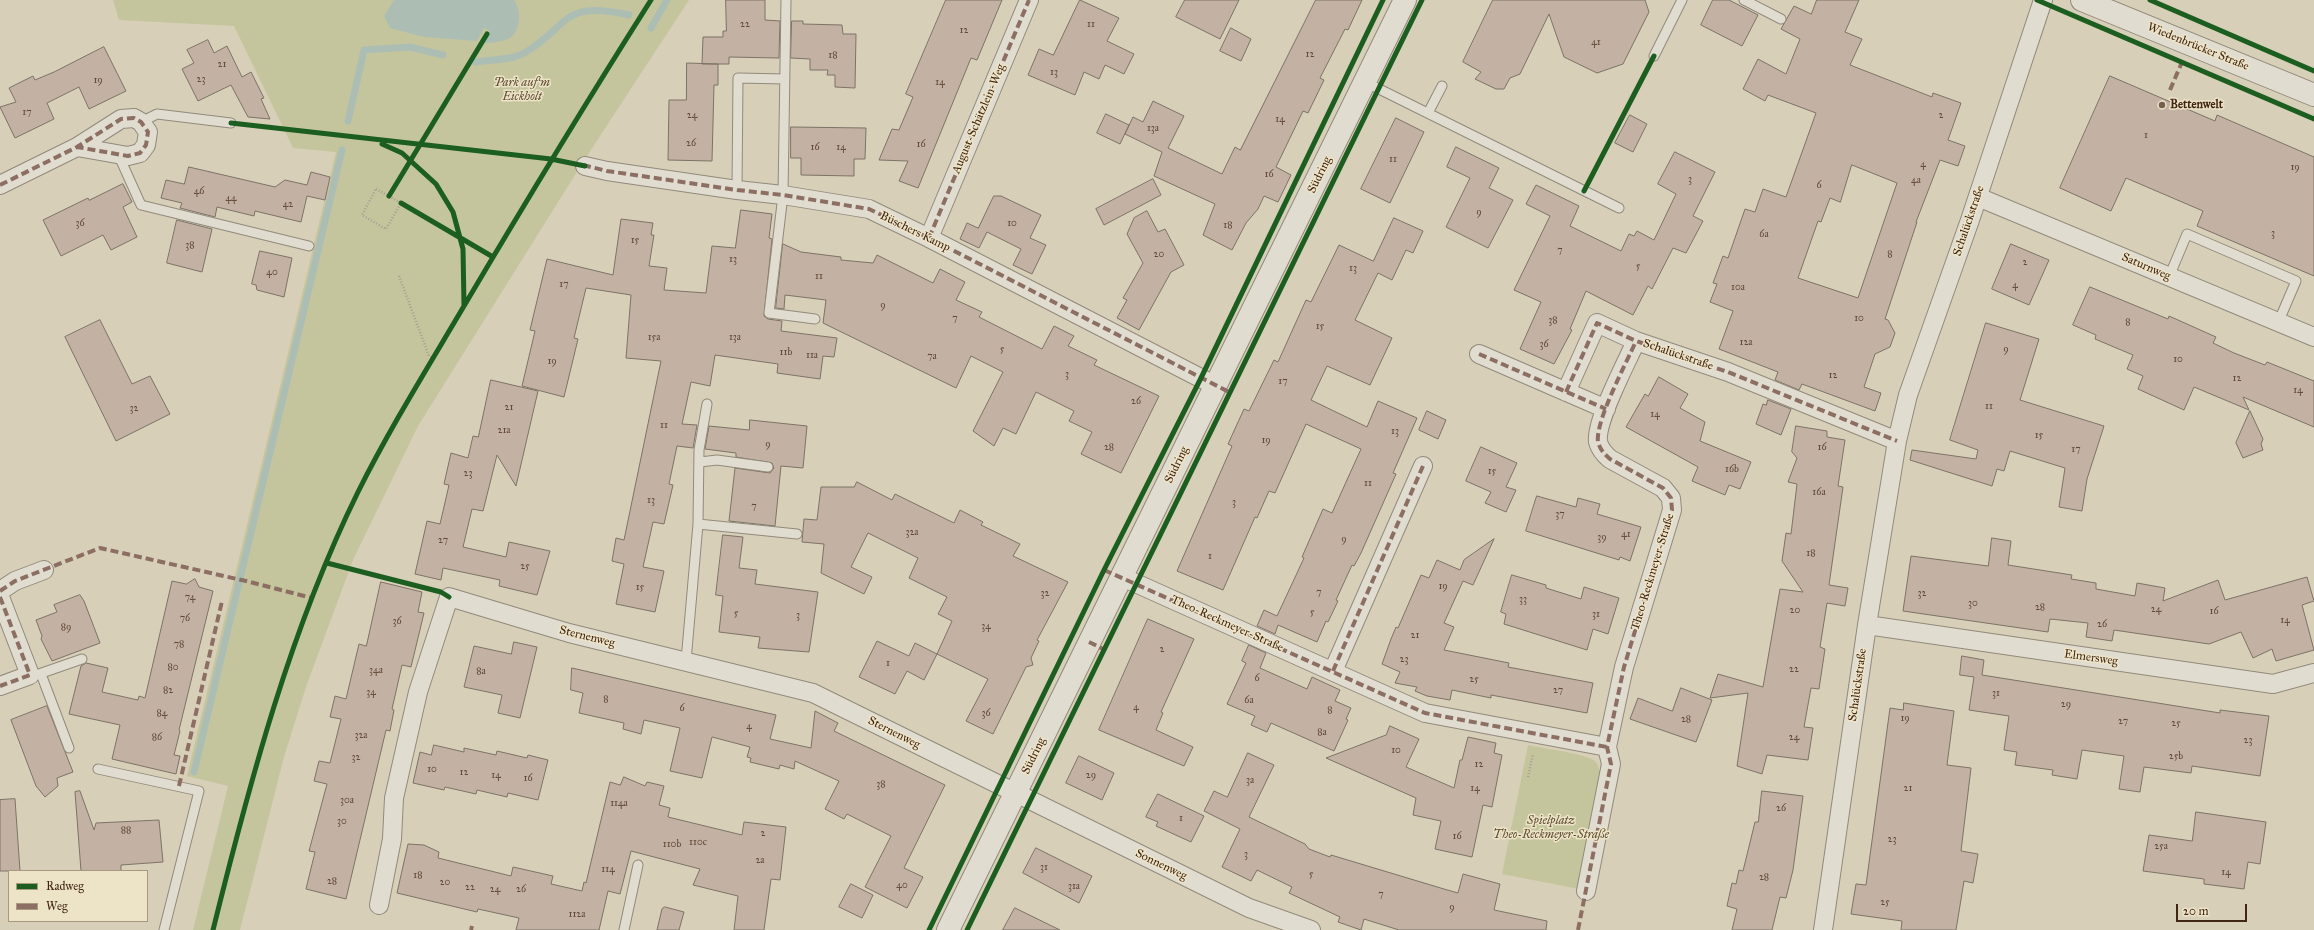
<!DOCTYPE html>
<meta charset="utf-8">
<style>
body{margin:0}
#map{position:relative;width:2314px;height:930px;overflow:hidden;background:#d7cfb8;font-family:"IM FELL Great Primer",serif}
canvas{display:block}
.legend{position:absolute;left:8px;top:870px;width:140px;height:52px;box-sizing:border-box;background:#ede4c8;border:1px solid #a89880;margin:0;padding:5px 7px;list-style:none;font-size:12px;color:#412513}
.legend li{display:flex;align-items:center;gap:8px;height:20px}
.legend b{width:20px;border:1px solid #a89880}
.scale{position:absolute;left:2176px;top:904px;width:71px;height:18px;box-sizing:border-box;border:2px solid #412513;border-top:0;padding-left:5px;font-size:12px;line-height:14px;white-space:nowrap;color:#412513;-webkit-text-stroke:3px #ede4c8;paint-order:stroke}
</style>
<div id="map">
<canvas width="2314" height="930"></canvas>
<ul class="legend">
<li><b style="height:5px;background:#1b5e20"></b>Radweg</li>
<li><b style="height:5px;background:#8d6e63"></b>Weg</li>
</ul>
<div class="scale">20 m</div>
</div>
<script>
const g = document.querySelector('canvas').getContext('2d');
g.lineJoin = 'round';
function fillPath(path, color) { g.fillStyle = color; g.fill(path, 'evenodd'); }
function strokePath(path, color, width, dash) { g.strokeStyle = color; g.lineWidth = width; g.lineCap = dash ? 'butt' : 'round'; g.setLineDash(dash || []); g.stroke(path); }
function drawText(font, color, halo, rows, align = 'center') {
  g.font = font + ' "IM FELL Great Primer",serif'; g.lineWidth = 3; g.setLineDash([]); g.textBaseline = 'middle'; g.strokeStyle = halo; g.fillStyle = color; for (const [text, x, y, turn = 0] of rows) {
    g.save(); g.translate(x, y); g.rotate((+turn || 0) * Math.PI / 180); g.textAlign = isNaN(turn) ? turn : align; if (halo) g.strokeText(text, 0, 0); g.fillText(text, 0, 0); g.restore();
  }
}
fillPath(new Path2D(`
 M113,0H689L585,159L418,426L353,560L306,687L284,757L240,930H193L228,786L187,776L336,152L293,148L234,26L119,20Z
 M1528,745C1540,748 1588,754 1595,761C1600,766 1600,775 1600,782L1579,889L1502,874Z`), '#c5c59d');
fillPath(new Path2D(`
 M394,0H514C522,10 521,33 508,39C500,42 491,43 483,43L490,31L484,28L477,41L424,37L390,28L384,16Z`), '#acbeb4');
strokePath(new Path2D(`
 M651,28L667,0
 M475,62C492,59 511,61 526,52C571,24 562,0 629,15
 M348,121L364,50L410,47L443,55
 M194,772L342,150`), '#acbeb4', 7);
const building = new Path2D(`
 M726,0H765V20L780,21L779,58L729,57V64H702L703,37H723V31H726Z
 M946,0H1002L977,60L971,58L918,188L899,181L908,161L879,160L892,129L899,130L913,97L906,94Z
 M1080,0L1119,18L1107,41L1134,54L1124,74L1105,65L1099,79L1084,72L1075,95L1028,75L1039,49L1053,55Z
 M1185,0H1239L1220,39L1176,17Z
 M1316,0H1362L1348,30L1345,29L1320,78L1324,80L1308,113L1303,111L1276,167L1291,175L1278,202L1264,196L1258,209L1246,223L1232,250L1203,235L1215,204L1154,176L1162,152L1125,134L1133,117L1143,122L1153,101L1184,116L1168,148L1222,174L1235,147L1240,150Z
 M1493,0H1645L1649,12L1623,64L1597,73L1564,57L1549,14L1520,74L1510,78L1504,89H1496L1475,79L1481,72L1463,62Z
 M1713,0H1729L1758,15L1742,46L1701,25Z
 M1817,0H1859L1845,32L1862,39L1850,65L1932,97L1933,93L1961,103L1948,140L1965,146L1958,166L1940,160L1916,222H1917L1885,319L1888,320L1895,333L1890,347L1875,354L1864,387L1881,393L1875,411L1802,384L1799,390L1775,380L1778,372L1719,349L1733,311L1710,302L1717,284L1713,283L1723,256L1728,258L1745,209L1755,212L1763,189L1786,197L1816,113L1768,95L1765,101L1743,89L1758,59L1786,74L1800,39L1781,29L1794,6L1811,14ZM1852,165L1897,183L1858,298L1798,278L1818,221L1821,222L1830,198L1840,202Z
 M792,21H803V24L842,25L843,34H856L855,88L835,87V75H827L828,70H810V59L791,58Z
 M1231,28L1251,39L1241,61L1220,51Z
 M208,40L214,53L227,46L242,77L251,72L264,98L261,99L270,119L248,117L231,85L198,101L182,69L194,63L187,50Z
 M104,47L126,91L89,109L79,87L47,103L54,119L15,138L0,107L16,102L9,88L33,76L35,80L54,72Z
 M687,63L718,64V85H714L712,161L668,160L669,100H686Z
 M2110,76L2215,121L2217,115L2314,157V276L2197,226L2203,211L2126,178L2111,211L2060,188Z
 M1106,114L1129,125L1120,144L1097,133Z
 M1630,115L1647,124L1633,152L1615,143Z
 M1396,118L1424,132L1390,203L1361,189Z
 M791,127L866,128L865,159H854V176L801,175V158H791Z
 M1456,147L1499,168L1489,188L1513,200L1488,248L1446,227L1470,178L1447,167Z
 M1675,152L1715,172L1693,216L1703,221L1686,253L1673,248L1652,289L1648,286L1633,315L1586,291L1570,329L1572,330L1554,364L1520,349L1541,302L1514,290L1550,216L1526,204L1536,185L1579,206L1570,226L1621,251L1629,234L1634,236L1637,231L1654,240L1676,194L1658,184Z
 M189,167L275,187L285,180L307,185L311,172L330,177L325,200L307,196L301,222L255,211L254,216L217,207L215,217L180,208L182,203L161,198L166,180L184,184Z
 M1153,179L1161,195L1104,225L1096,209Z
 M123,184L132,202L123,207L137,237L111,250L103,235L61,256L43,220L88,198L89,200Z
 M994,196H1001L1041,215L1030,238L1046,245L1032,274L1013,265L1021,249L987,232L979,248L960,239L967,223L978,228Z
 M741,210L772,214L769,238L772,239L764,316L768,319L782,321L781,331L837,338L834,357L823,356L820,379L777,373L778,364L715,355L710,386L691,382L682,424L697,425L693,448L677,446L669,484L673,485L664,524L653,522L643,567L664,571L655,612L616,604L624,564L612,561L616,538L624,540L661,361L626,358L631,295L586,288L574,338L578,339L564,397L522,386L535,331L530,330L547,259L613,275L621,219L653,223L651,235H654L649,266L667,268L664,290L706,293L712,246L735,248Z
 M1147,211L1158,232L1165,229L1184,265L1171,272L1139,330L1117,318L1127,300L1123,298L1143,263L1127,234L1134,218Z
 M1394,218L1423,231L1413,253L1406,250L1392,280L1378,273L1355,320L1392,338L1370,385L1327,366L1311,400L1367,427L1378,401L1417,418L1393,473L1396,474L1361,553L1354,566L1352,565L1336,600L1338,601L1328,622L1326,621L1317,642L1278,625L1275,634L1257,626L1264,610L1277,616L1304,558L1302,557L1323,509L1332,513L1361,449L1306,424L1275,493L1269,491L1257,518L1255,517L1223,590L1177,571L1232,446L1228,444L1244,409L1249,411L1274,360L1278,362L1306,300L1311,302L1339,245L1373,261Z
 M177,220L212,229L202,272L167,263Z
 M783,244L801,252L841,257V260L873,263L877,255L933,283L940,269L965,282L956,300L982,312L979,317L1042,349L1054,326L1074,336L1068,346L1097,360L1094,365L1159,396L1121,473L1081,454L1092,432L1069,421L1074,411L1036,392L1016,434L1003,428L994,446L973,431L1003,372L971,356L956,388L823,323L826,300L785,295L784,309L776,308Z
 M2011,244L2049,260L2029,305L1992,289Z
 M260,251L292,258L284,297L257,290L256,285L252,284Z
 M2090,287L2168,319L2169,316L2216,337L2213,343L2234,353L2265,365L2267,362L2314,381V427L2243,397L2249,410L2194,387L2184,410L2138,389L2143,376L2127,369L2133,355L2095,339L2096,335L2073,325Z
 M100,320L132,384L150,376L170,414L116,441L65,337Z
 M1986,323L2039,339L2020,400L2104,426L2087,479L2082,511L2059,507L2065,468L2010,451L2004,471L1997,469L1992,486L1910,460L1912,450L1976,459L1978,450L1950,440Z
 M1659,377L1688,394L1680,408L1705,422L1700,441L1751,462L1740,489L1729,485L1725,495L1692,481L1698,467L1626,427L1645,394L1648,396Z
 M491,380L538,391L516,486L497,455L483,511L472,509L463,547L506,557L509,542L550,551L537,595L499,586L500,580L443,568L441,580L415,574L427,521L440,524L449,485L444,484L451,453L468,458L473,436L478,437Z
 M1768,400L1791,409L1781,435L1756,424L1763,404L1766,405Z
 M1427,411L1446,420L1438,439L1419,430Z
 M2250,411L2263,439L2261,444L2263,450L2243,458L2236,443Z
 M750,420L807,426L803,468L781,466L775,526L729,521L735,468L770,473L774,468L772,463L736,457V453L705,449L709,426L749,430Z
 M1796,426L1827,431V437L1845,440L1838,486L1843,487L1829,585L1848,588L1845,606L1827,603L1820,647L1825,649L1819,689L1811,688L1804,727L1813,728L1808,760L1767,755L1762,774L1737,766L1748,693L1710,698L1718,674L1763,687L1780,589L1803,592L1782,561L1786,533L1791,534L1797,484L1788,482L1797,458L1792,452Z
 M1481,447L1517,463L1506,487L1516,490L1506,512L1485,503L1491,492L1466,481Z
 M857,482L892,500L895,494L954,523L960,510L983,522L981,525L1020,544L1013,556L1068,582L1037,640L1039,641L1031,658L1033,665L1026,667L993,734L966,721L988,679L937,654L924,680L907,671L895,694L859,677L877,641L909,656L915,643L937,654L952,621L938,614L947,597L909,578L918,558L868,533L851,567L872,577L864,594L821,573L824,544L802,542L804,519L817,520L821,487H854Z
 M1537,496L1576,507L1578,498L1600,504L1597,514L1641,527L1630,561L1620,557L1619,560L1526,531Z
 M723,535L743,537L739,568L757,570L755,584L818,592L809,652L758,648L760,637L719,632L723,596L716,595Z
 M1992,538L2011,541L2008,565L2072,575L2071,579L2096,583V589L2135,596L2137,583L2165,588L2163,601L2218,580L2225,600L2307,577L2314,601L2302,605L2314,650L2276,661L2272,649L2253,658L2241,632L2209,644L2114,630L2112,641L2086,637L2088,623L2050,619L2048,632L1903,611L1911,556L1988,566Z
 M1494,539L1473,585L1463,581L1444,623L1454,627L1444,650L1509,663L1508,667L1593,683L1587,713L1491,695V698L1452,690L1450,700L1427,696L1415,691L1417,687L1395,683L1400,672L1382,664L1391,639L1396,627L1398,628L1421,575L1429,578L1437,560L1460,570L1464,560Z
 M1512,575L1546,585V588L1581,599L1584,587L1619,598L1608,634L1593,629L1587,650L1504,624L1506,614L1501,612Z
 M195,579L199,587L213,591L179,730L180,731L174,755L180,756L176,774L112,759L120,725L69,714L81,666L86,663L108,668L102,692L138,700L139,696L145,698L172,581L186,584Z
 M381,582L422,592L418,612L424,613L411,667L402,665L392,709L394,710L390,731L386,730L346,899L306,889L315,852L309,851L327,784L314,781L319,761L330,763L341,719L330,717L335,696L346,699L359,644L366,646Z
 M80,595L84,601L100,643L52,661L41,639L42,636L36,620L57,612L54,605Z
 M1148,619L1194,639L1161,712L1163,713L1156,730L1193,747L1184,766L1099,730Z
 M514,642L537,647L520,718L498,713L502,695L464,687L474,646L511,654Z
 M1249,645L1266,653L1260,668L1307,689L1312,677L1340,690L1335,701L1351,708L1346,719L1348,720L1334,751L1271,723L1267,732L1251,725L1255,716L1227,704L1246,663L1242,661Z
 M1962,656L1984,660L1982,675L2220,713V710L2269,716L2260,776L2192,766L2191,773L2144,767L2140,792L2119,789L2124,756L2082,750L2077,779L2052,775L2053,770L2015,765L2017,752L2004,750L2009,716L1969,710L1974,677L1960,675Z
 M572,668L776,715L770,739L811,748L815,711L838,723L834,731L945,785L904,868L923,877L907,908L865,887L891,836L847,814L844,819L825,809L839,781L795,761L794,769L780,765L779,769L750,762L751,758L747,757L750,747L712,737L702,778L670,771L680,728L644,720L641,734L623,729L624,723L579,713L583,693L571,690Z
 M1681,688L1712,700L1696,742L1630,719L1638,698L1672,711Z
 M1904,703L1954,711L1947,765L1971,768L1961,851L1978,854L1973,883L1964,881L1956,930H1901L1902,921L1851,914L1856,884L1866,885L1890,708L1903,710Z
 M47,706L73,772L57,778L58,786L45,797L36,786L11,720Z
 M1390,726L1419,739L1406,767L1454,788L1460,760H1462L1468,737L1496,743L1494,753L1502,755L1492,807L1483,805L1472,857L1435,849L1441,821L1413,815L1416,798L1326,758L1386,735Z
 M434,745L464,752V748L496,755L497,751L527,758L528,755L548,760L538,800L508,793L507,797L477,790L476,794L445,787L444,790L413,783L420,752L431,755Z
 M1248,753L1274,765L1249,817L1305,844L1309,849L1330,857L1331,855L1444,889L1458,893L1463,874L1500,884L1494,910L1547,921L1546,930H1399L1364,919L1361,930L1338,922L1340,917L1289,893L1292,887L1257,870L1251,881L1222,867L1240,829L1204,811L1214,791L1227,797Z
 M1079,756L1114,773L1102,800L1066,783Z
 M624,777L645,786L647,782L664,786L659,805L670,808L668,817L742,835L744,822L786,827L780,880L771,879L764,930H734L738,896L693,885L700,869L631,851L620,894L608,891L599,930H516L519,918L478,909L477,912L397,893L408,844L424,845L439,852L438,858L511,876L513,867L553,876L551,884L582,891L584,882L586,883L610,782L620,785Z
 M80,791L94,830L96,823L159,820L163,862L121,865V871H81L75,792Z
 M1762,791L1803,796L1793,870L1786,898L1780,897L1772,930H1732L1737,909L1727,906L1732,883L1736,884L1739,870L1743,871L1755,822H1758Z
 M1158,794L1204,816L1191,842L1156,826L1158,822L1146,817Z
 M15,799L20,871H0V800Z
 M2196,812L2266,822L2260,864L2248,862L2244,889L2204,884V879L2143,871L2149,835L2192,841Z
 M1036,848L1092,876L1079,903L1023,873Z
 M851,884L873,895L862,918L839,907Z
 M665,907L684,912L679,930H657L662,909Z
 M1015,908L1060,930H1003Z`);
fillPath(building, '#c3b1a3');
strokePath(building, '#7c7366', 1);
const service = new Path2D(`
 M786,0L783,195L769,313L815,319
 M1744,0L1781,19
 M1654,56L1682,0
 M1365,82L1619,208
 M1428,113L1442,86
 M141,122L157,114L231,123
 M118,154L141,205L309,246
 M737,190L738,78L785,79
 M2169,277L2187,234L2296,281L2278,323
 M700,462L717,460L768,467
 M698,524L797,534
 M686,661L698,524L699,450L707,404
 M41,674L69,748
 M36,675L82,659
 M98,769L199,791L164,930
 M624,930L638,865`);
const minor = new Path2D(`
 M585,166L607,171L737,190L783,195L869,209L929,238L1216,386
 M0,185L77,147L121,119L134,118L141,122L148,132L146,145L140,153L128,156L77,147
 M1978,197L2314,337
 M929,238L1029,0
 M1479,354L1606,409
 M1566,392L1597,323L1636,341L1728,372L1897,441
 M1122,577L1425,713L1607,747
 M0,591L15,581L44,570
 M0,597L30,675L0,686
 M1867,625L2273,684L2314,673
 M1333,671L1423,466
 M1586,891L1611,764L1607,747L1624,667L1672,510L1671,498L1663,488L1610,459C1604,454 1600,449 1598,442C1595,421 1627,362 1636,341
 M379,905L392,839L394,798L418,692L449,597L569,633L813,693L1249,908L1311,930
 M1823,930L1867,625L1897,441L1908,395L1970,220L2043,0`);
const tertiary = new Path2D(`
 M2082,0L2314,95
 M948,930L1405,0`);
strokePath(service, '#928a7b', 11);
strokePath(minor, '#928a7b', 20);
strokePath(tertiary, '#928a7b', 24);
strokePath(new Path2D(`
 M376,189L401,203L386,229L362,215Z
 M399,276L429,356L433,358
 M1528,777L1533,754`), '#a49e93', 2.5, [1, 2]);
strokePath(service, '#e0dcd0', 9);
strokePath(minor, '#e0dcd0', 18);
strokePath(tertiary, '#e0dcd0', 22);
strokePath(new Path2D(`
 M2170,90L2182,62
 M583,165L607,171L737,190L783,195L869,209L929,238L1231,393
 M0,185L77,147L121,119L134,118L141,122L148,132L146,145L140,153L128,156L77,147
 M929,238L1029,0
 M1479,354L1606,409
 M1566,392L1597,323L1636,341L1728,372L1897,441
 M1104,570L1425,713L1607,747
 M0,591L15,581L100,548L246,581L312,598
 M0,597L30,675L0,686
 M1089,642L1103,649
 M1333,671L1423,466
 M179,786L222,601
 M471,930L472,926
 M1578,930L1611,764L1607,747L1624,667L1672,510L1671,498L1663,488L1610,459C1604,454 1600,449 1598,442C1595,421 1627,362 1636,341`), '#8d6e63', 4, [8, 4]);
strokePath(new Path2D(`
 M2037,0L2314,119
 M2150,0L2314,71
 M231,123L551,159L585,166
 M382,144L402,153L436,184L453,212L463,249L464,306
 M1584,191L1654,56
 M389,196L487,34
 M401,203L493,257
 M327,563L441,592L449,597
 M213,930C250,781 290,630 358,492C390,428 428,367 464,306C525,203 587,101 651,0
 M929,930L1104,570L1201,378L1383,0
 M967,930L1422,0`), '#1b5e20', 5);
for (const [x, y, r, color] of [
 [2162,105,4,"#76604d"]
]) { const dot = new Path2D(); dot.arc(x, y, r, 0, 2 * Math.PI); g.fillStyle = color; g.fill(dot); strokePath(dot, '#ede4c8', 1.5); }
drawText('10px', '#624837', null, [
 ["22",745,25],
 ["11",1091,25],
 ["12",964,31],
 ["41",1596,43],
 ["12",1310,55],
 ["18",833,56],
 ["21",222,65],
 ["13",1054,73],
 ["23",201,80],
 ["19",98,81],
 ["14",940,83],
 ["17",27,113],
 ["24",692,116],
 ["2",1941,116],
 ["14",1280,120],
 ["13a",1153,129],
 ["1",2146,136],
 ["26",691,144],
 ["16",921,145],
 ["16",815,148],
 ["14",841,148],
 ["11",1393,160],
 ["4",1923,165],
 ["19",2295,168],
 ["16",1269,175],
 ["3",1690,180],
 ["4a",1916,181],
 ["6",1819,186],
 ["46",199,192],
 ["44",231,199],
 ["42",288,205],
 ["9",1479,213],
 ["36",80,224],
 ["10",1012,224],
 ["18",1228,226],
 ["3",2273,234],
 ["6a",1764,235],
 ["15",635,241],
 ["38",190,246],
 ["7",1560,251],
 ["20",1159,255],
 ["8",1890,255],
 ["13",733,260],
 ["2",2025,263],
 ["5",1638,267],
 ["13",1353,269],
 ["40",272,273],
 ["11",819,277],
 ["17",564,285],
 ["4",2015,286],
 ["10a",1738,288],
 ["9",883,306],
 ["7",955,319],
 ["10",1859,319],
 ["38",1553,321],
 ["8",2128,323],
 ["15",1320,327],
 ["15a",654,338],
 ["13a",735,338],
 ["12a",1746,343],
 ["36",1544,345],
 ["5",1002,350],
 ["9",2006,350],
 ["11b",786,353],
 ["11a",812,356],
 ["7a",932,357],
 ["10",2178,360],
 ["19",552,362],
 ["3",1067,375],
 ["12",1833,376],
 ["12",2237,379],
 ["17",1283,382],
 ["14",2298,391],
 ["26",1136,402],
 ["11",1989,407],
 ["21",509,408],
 ["32",134,409],
 ["14",1655,415],
 ["11",664,426],
 ["21a",504,431],
 ["13",1395,432],
 ["15",2039,436],
 ["19",1266,441],
 ["9",768,445],
 ["28",1109,448],
 ["16",1822,448],
 ["17",2076,450],
 ["16b",1732,470],
 ["15",1492,472],
 ["23",468,474],
 ["11",1368,484],
 ["16a",1819,493],
 ["13",651,501],
 ["3",1234,503],
 ["7",754,507],
 ["37",1560,515],
 ["32a",912,533],
 ["41",1626,535],
 ["39",1602,538],
 ["9",1344,540],
 ["27",443,541],
 ["18",1811,554],
 ["1",1210,557],
 ["25",525,567],
 ["19",1443,587],
 ["15",640,588],
 ["7",1319,593],
 ["32",1045,594],
 ["32",1922,594],
 ["74",190,598],
 ["33",1523,600],
 ["30",1973,604],
 ["28",2040,608],
 ["24",2156,610],
 ["20",1795,611],
 ["16",2214,612],
 ["5",1312,613],
 ["5",736,614],
 ["31",1596,615],
 ["3",798,616],
 ["76",185,619],
 ["14",2285,621],
 ["36",397,622],
 ["26",2102,625],
 ["34",986,627],
 ["89",66,628],
 ["21",1415,636],
 ["78",179,645],
 ["2",1162,650],
 ["23",1404,660],
 ["1",888,664],
 ["80",173,668],
 ["22",1794,670],
 ["34a",376,671],
 ["8a",481,672],
 ["6",1257,679],
 ["25",1474,680],
 ["82",168,691],
 ["27",1558,691],
 ["34",371,693],
 ["31",1996,694],
 ["8",606,700],
 ["6a",1249,701],
 ["29",2066,705],
 ["4",1136,708],
 ["6",682,709],
 ["8",1330,711],
 ["84",162,714],
 ["36",986,714],
 ["19",1905,719],
 ["28",1686,720],
 ["27",2123,722],
 ["25",2176,724],
 ["4",749,727],
 ["8a",1322,733],
 ["32a",361,736],
 ["86",157,738],
 ["24",1794,738],
 ["23",2248,741],
 ["10",1396,751],
 ["25b",2176,757],
 ["32",356,758],
 ["12",1479,765],
 ["10",432,770],
 ["12",464,773],
 ["14",496,776],
 ["29",1091,776],
 ["16",528,779],
 ["3a",1250,781],
 ["38",881,785],
 ["14",1475,789],
 ["21",1908,789],
 ["30a",347,801],
 ["114a",619,804],
 ["26",1781,809],
 ["1",1181,819],
 ["30",342,822],
 ["88",126,831],
 ["2",763,834],
 ["16",1457,837],
 ["23",1892,840],
 ["110c",698,843],
 ["110b",672,845],
 ["25a",2161,847],
 ["3",1246,855],
 ["2a",760,861],
 ["31",1044,868],
 ["114",608,870],
 ["14",2226,873],
 ["5",1311,875],
 ["18",418,876],
 ["28",1764,878],
 ["28",332,882],
 ["20",445,883],
 ["40",902,886],
 ["31a",1074,887],
 ["22",470,888],
 ["24",495,890],
 ["26",521,890],
 ["7",1381,895],
 ["25",1885,903],
 ["9",1452,908],
 ["112a",577,915]
]);
drawText('12px', '#412513', '#ede4c8', [
 ["Wiedenbrücker Straße",2198,47,22],
 ["August-Schätzlein-Weg",979,119,-67],
 ["Südring",1320,175,-64],
 ["Schalückstraße",1969,221,-71],
 ["Büschers Kamp",915,232,26],
 ["Saturnweg",2146,267,23],
 ["Schalückstraße",1678,355,19],
 ["Südring",1177,465,-64],
 ["Theo-Reckmeyer-Straße",1653,572,-73],
 ["Theo-Reckmeyer-Straße",1227,624,24],
 ["Sternenweg",587,637,14],
 ["Elmersweg",2091,658,8],
 ["Schalückstraße",1858,685,-82],
 ["Sternenweg",894,733,27],
 ["Südring",1034,756,-64],
 ["Sonnenweg",1161,865,26]
]);
drawText('italic 12px', '#5e4b30', '#ede4c8', [
 ["Park auf‘m",522,83],
 ["Eickholt",522,97],
 ["Spielplatz",1551,821],
 ["Theo-Reckmeyer-Straße",1551,835]
]);
drawText('bold 12px', '#412513', '#ede4c8', [
 ["Bettenwelt",2170,105]
], 'left');
</script>
